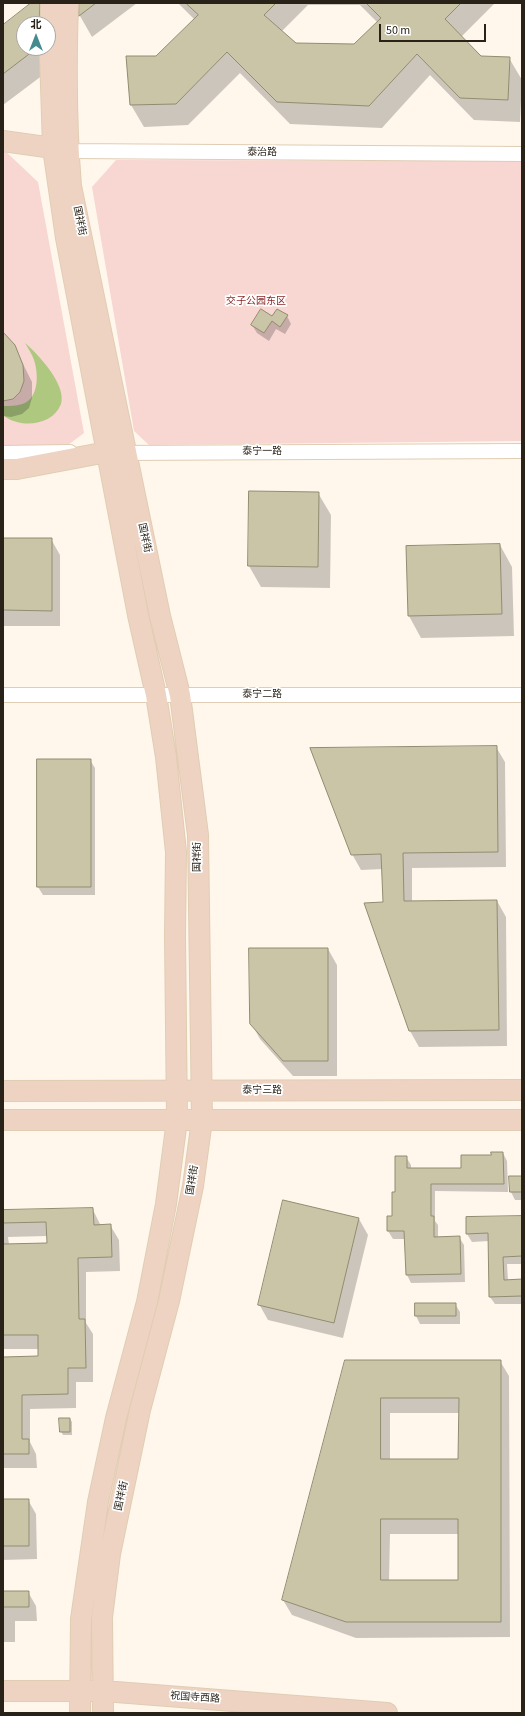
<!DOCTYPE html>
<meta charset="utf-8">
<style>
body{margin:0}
#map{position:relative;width:525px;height:1716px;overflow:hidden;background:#fff7ec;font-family:"Source Sans 3","Noto Sans SC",sans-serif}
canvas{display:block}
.frame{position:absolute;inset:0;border:4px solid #292218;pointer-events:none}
.north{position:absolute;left:16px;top:16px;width:40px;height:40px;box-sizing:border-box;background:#fff;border:1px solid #a9a7a3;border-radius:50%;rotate:0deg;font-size:11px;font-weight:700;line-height:16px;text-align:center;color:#292218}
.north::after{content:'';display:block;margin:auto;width:14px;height:18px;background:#438b8e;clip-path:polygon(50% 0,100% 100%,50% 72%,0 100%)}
.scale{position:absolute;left:379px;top:24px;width:107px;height:18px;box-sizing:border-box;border:2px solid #292218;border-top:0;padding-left:5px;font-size:12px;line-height:14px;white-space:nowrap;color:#292218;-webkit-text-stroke:3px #fff;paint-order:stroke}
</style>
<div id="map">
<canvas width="525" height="1716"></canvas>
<div class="frame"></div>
<div class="north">北</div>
<div class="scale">50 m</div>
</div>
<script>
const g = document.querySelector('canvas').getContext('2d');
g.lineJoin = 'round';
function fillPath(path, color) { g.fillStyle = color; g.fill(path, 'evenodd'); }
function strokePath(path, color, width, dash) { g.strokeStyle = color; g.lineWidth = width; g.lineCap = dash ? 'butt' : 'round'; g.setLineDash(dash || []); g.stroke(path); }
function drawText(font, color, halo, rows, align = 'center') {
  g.font = font + ' "Source Sans 3","Noto Sans SC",sans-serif'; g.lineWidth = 3.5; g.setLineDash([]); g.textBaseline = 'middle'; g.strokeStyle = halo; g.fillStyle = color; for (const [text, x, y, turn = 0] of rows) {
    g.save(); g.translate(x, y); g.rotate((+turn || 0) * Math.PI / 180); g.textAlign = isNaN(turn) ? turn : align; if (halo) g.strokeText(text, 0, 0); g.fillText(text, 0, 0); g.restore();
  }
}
fillPath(new Path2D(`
 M3,149L38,182L84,433L68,445L3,446Z
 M116,160L522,161V441L149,445L134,431L92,187Z`), '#f8d6d2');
fillPath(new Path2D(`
 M25,343C38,354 67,385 61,404C53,426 19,429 3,415V406C10,406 22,406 28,401C39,392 38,372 34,360C32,354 28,348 25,343Z`), '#aec880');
fillPath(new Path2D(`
 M33,3H137L92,37L80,16V13L72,17L51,69L3,105V26ZM24,24H48V48H24Z
 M178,3H495L461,37L480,57L509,58L522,80L520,122L474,120L430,75L382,128L290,124L240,73L188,125L144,127L131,105L157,57L195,20ZM308,5H360L378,23L355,45L295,44L281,32Z
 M287,316L291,324L285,334L276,329L269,341L257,333L252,325L272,318Z
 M3,333L14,346L32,382V398L29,408L22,414L11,417L3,416Z
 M318,493L331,515L330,588L261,587L249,566Z
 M3,539H51L60,555V626H3Z
 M500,545L512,567L514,636L421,638L409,616L407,547Z
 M496,747L505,762L506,867L412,868V902L497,901L506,917L507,1046L419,1047L410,1031L384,903L383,869L361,870L352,854Z
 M90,760L95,768V895H43L38,887Z
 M328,949L337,965V1076H293L260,1039L251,1023Z
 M503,1153L507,1161L508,1192L435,1191V1221L438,1225V1238L459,1237L464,1245L465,1282L411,1283L407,1275L405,1239H393L388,1231L393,1217L396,1193L406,1157L411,1165V1169H462L492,1156Z
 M522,1177V1200H515L511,1192Z
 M284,1201L359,1219L368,1235L343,1338L268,1320L259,1304Z
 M93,1210L101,1226L110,1225L119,1240L120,1271L86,1272V1323L93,1334V1382H76V1408L30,1409V1442L36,1454L37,1468H3V1358L39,1357V1349H3V1211ZM47,1236L48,1244L9,1245L8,1237Z
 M522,1217V1264H507L508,1281L522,1280V1304H495L490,1297L489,1241L472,1242L467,1234Z
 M416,1304H455L460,1312V1324H420L416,1316Z
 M346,1361H500L509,1376L510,1637L356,1638L292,1615L283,1600ZM390,1413H459V1460H390ZM390,1534H459V1581H389Z
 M70,1419L72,1422V1435H63L61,1431Z
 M3,1500H28L36,1514L37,1559L3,1560Z
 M3,1592H28L36,1606L37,1621H15V1642H3Z`), '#0003');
const building = new Path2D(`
 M31,3H40L39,24H24V48H37L3,74V25Z
 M79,3H96L79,16Z
 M186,3H276L264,15L296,43L354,44L381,18L366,3H461L445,19L481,56L510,57L508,100L460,98L417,54L369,106L277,102L227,52L176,104L130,105L126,56H156L198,15Z
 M261,309L272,316L277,309L288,315L280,327L272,321L264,333L251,325Z
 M3,332L15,345L23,365L24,381L20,392L13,399L3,401Z
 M249,491L319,492L318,567L248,566Z
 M3,538H52V611L3,610Z
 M500,544L502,614L408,616L406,546Z
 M497,746L498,852L403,853L404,901L497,900L499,1030L409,1031L364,903L383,902L381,854L351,855L310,748Z
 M37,759H91V887H37Z
 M249,948H328V1061H283L250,1024Z
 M491,1152H503L504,1184H431V1216H434V1237L460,1236L461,1274L406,1275L404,1231H387V1216H392V1192H395V1156H407V1168H461V1155H491Z
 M509,1176H522V1192H510Z
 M283,1200L359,1218L334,1323L258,1305Z
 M93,1208L94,1225L111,1224L112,1257L78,1258L79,1319H85L86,1368H68V1394L22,1395V1439H29V1454H3V1357L38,1356V1335H3V1244L47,1243L46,1222L3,1223V1210Z
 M522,1216V1256L503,1257L504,1280L522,1279V1296L489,1297L488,1233L466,1234V1217Z
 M415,1303H456V1316H415Z
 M345,1360H501V1622H346L282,1600ZM381,1398H459L458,1459H381ZM381,1519H458V1580H381Z
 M59,1418H70V1432H60Z
 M3,1499H29V1546H3Z
 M3,1591H29V1607H3Z`);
fillPath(building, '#cac5a7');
strokePath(building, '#918c70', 1);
const street = new Path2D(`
 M61,150L69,151L522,154
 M3,453L70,452
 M118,453L522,451
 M3,695H522`);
const secondary = new Path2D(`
 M51,3L50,55L53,148L66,238L138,615L156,695L166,757L176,852L175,936L177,1120L166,1204L147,1302L116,1418L98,1502L81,1619L80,1713
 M68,3C66,64 66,125 71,186L160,616L180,695L198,835L202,1120L193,1186L169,1301L140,1410L110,1554L102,1617L103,1713
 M3,141L53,148
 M3,469H17L107,452
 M3,1091L522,1090
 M3,1120H522
 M3,1691H103L387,1713`);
strokePath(street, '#e0cdb3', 16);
strokePath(secondary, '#e0cdb3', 22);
strokePath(street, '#fff', 14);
strokePath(secondary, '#eed3c2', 20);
drawText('10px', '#292218', '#fff', [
 ["泰治路",262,153],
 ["国祥街",79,221,79],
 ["泰宁一路",262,452],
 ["国祥街",144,538,78],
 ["泰宁二路",262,695],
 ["国祥街",198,857,-90],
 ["泰宁三路",262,1091],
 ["国祥街",193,1180,-81],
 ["国祥街",122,1496,-78],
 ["祝国寺西路",195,1698,4]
]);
drawText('10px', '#872826', '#fff', [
 ["交子公园东区",256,302]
]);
</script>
